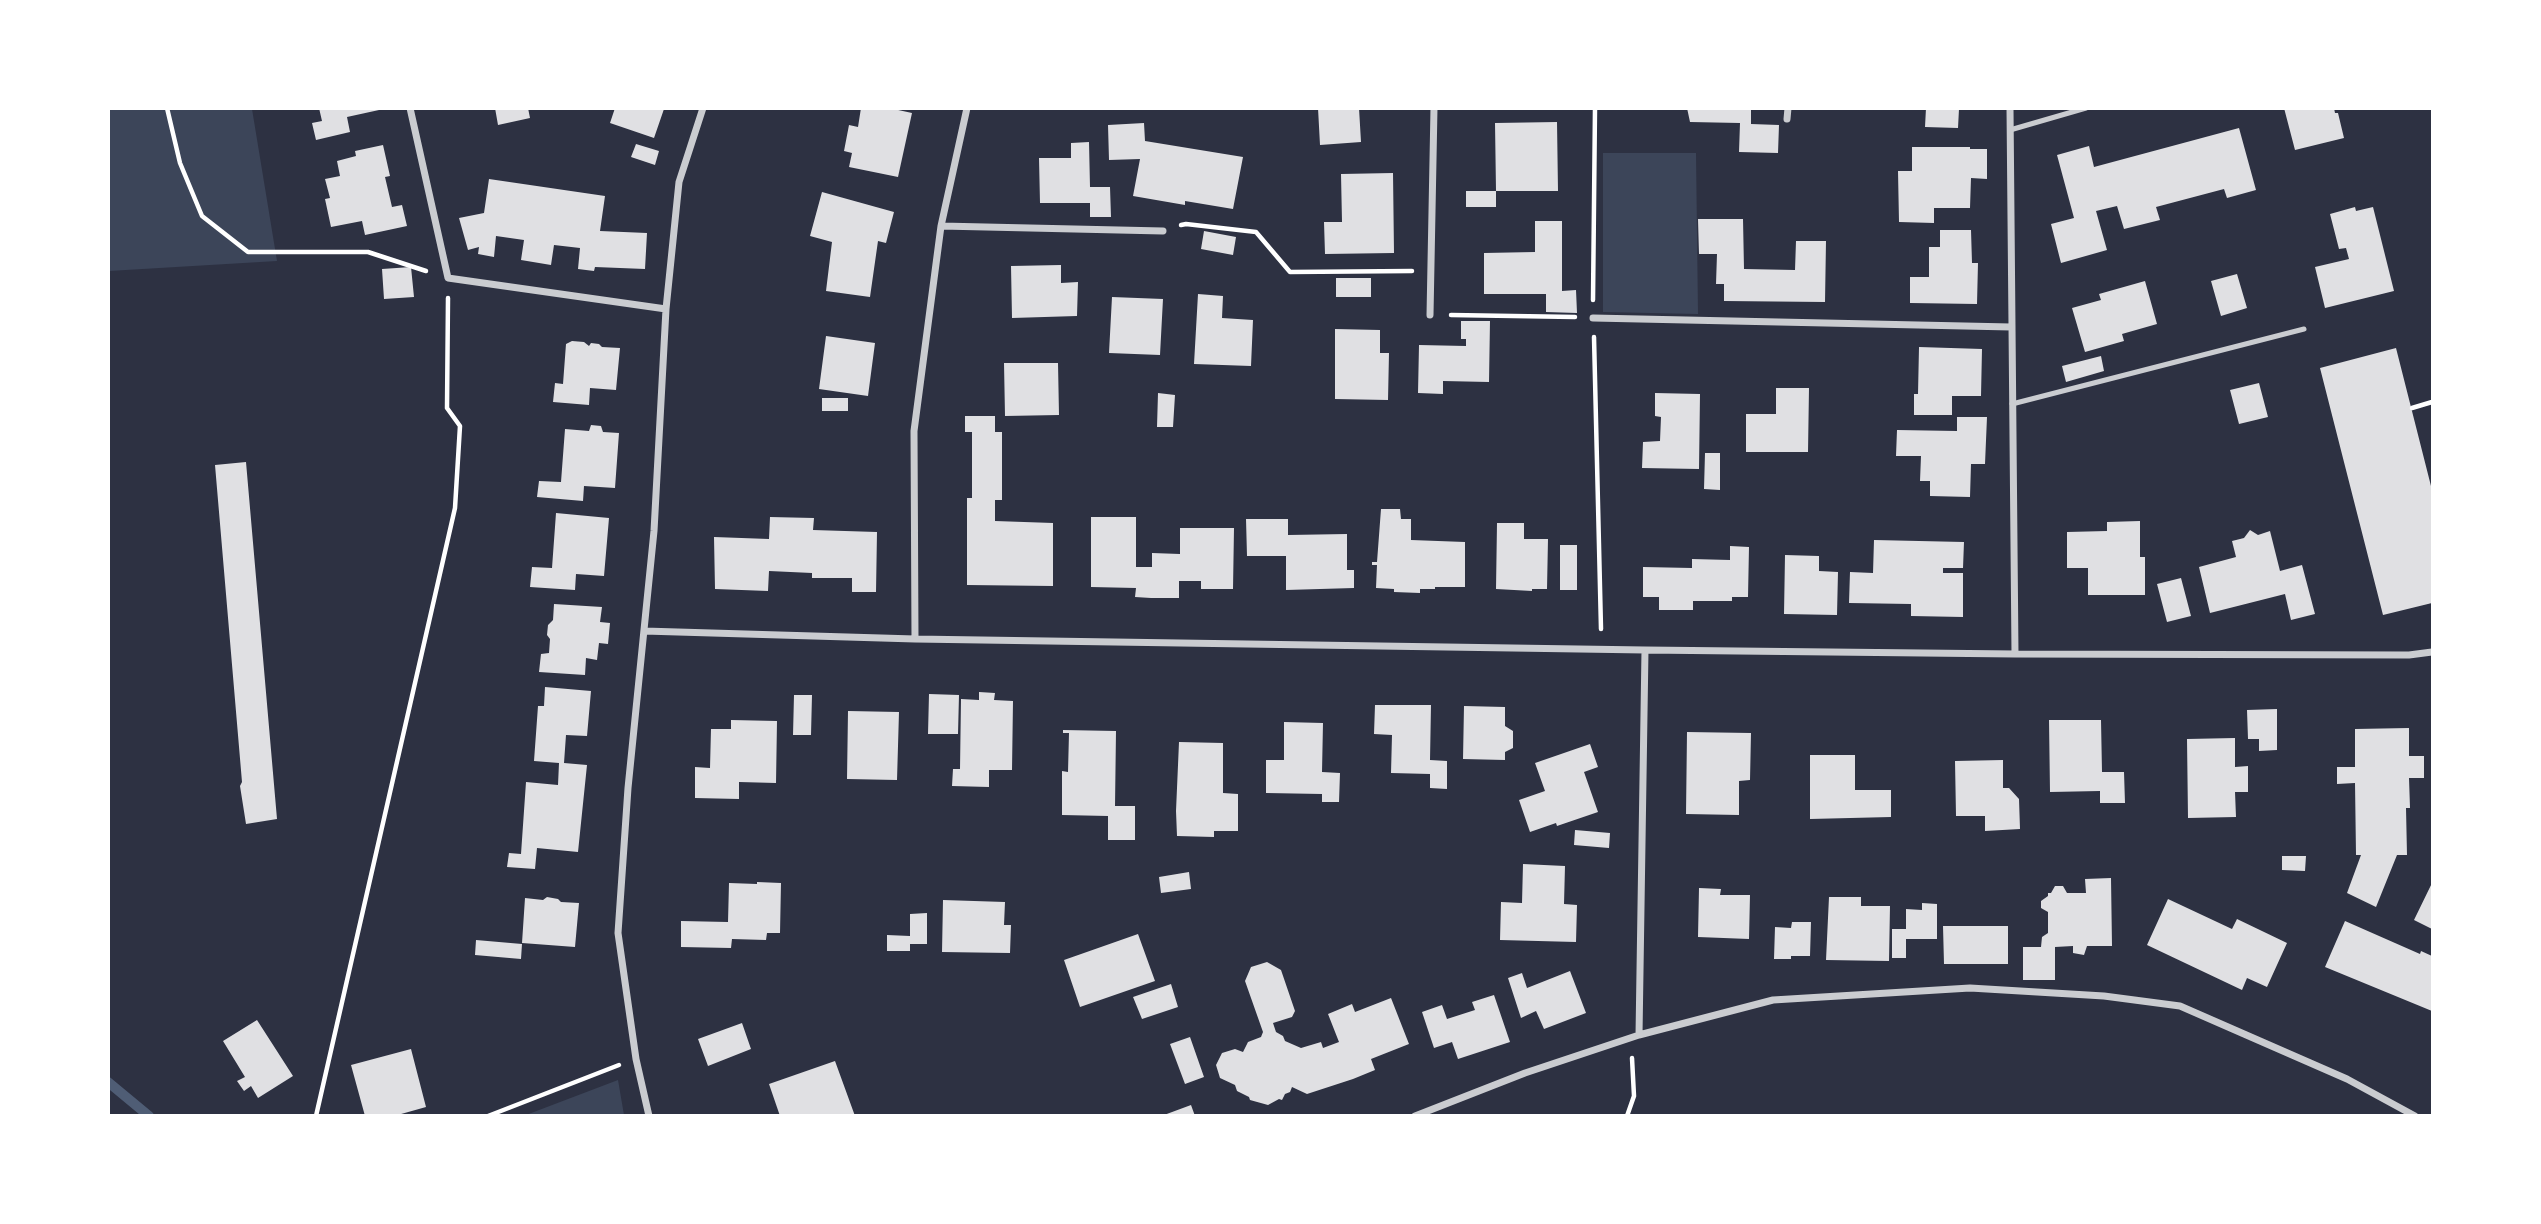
<!DOCTYPE html>
<style>
body{margin:0}
#map{position:relative;width:2541px;height:1224px;overflow:hidden;background:#2d3142;font-family:Figtree,sans-serif}
canvas{display:block}
.frame{position:absolute;inset:0;border:110px solid #fff;pointer-events:none}
</style>
<div id="map">
<canvas width="2541" height="1224"></canvas>
<div class="frame"></div>
</div>
<script>
const g = document.querySelector('canvas').getContext('2d');
g.lineJoin = 'round';
function fillPath(path, color) { g.fillStyle = color; g.fill(path, 'evenodd'); }
function strokePath(path, color, width, dash) { g.strokeStyle = color; g.lineWidth = width; g.lineCap = dash ? 'butt' : 'round'; g.setLineDash(dash || []); g.stroke(path); }
fillPath(new Path2D(`
 M109,109H252L277,261L109,271Z
 M1603,153H1696L1698,314L1603,312Z
 M618,1080L624,1115H526Z`), '#3c4559');
strokePath(new Path2D(`
 M108,1082L149,1116`), '#4f5d75', 10);
fillPath(new Path2D(`
 M319,108H379V110L347,117L350,132L316,140L312,123L322,121Z
 M495,108H528L530,118L498,125Z
 M615,108L664,109L654,138L610,123Z
 M861,108H889L912,113L898,177L849,167L852,153L844,151L849,125L858,127Z
 M1318,108H1359L1361,142L1320,145Z
 M1687,108H1751V124L1779,125L1778,153L1739,152L1740,123L1690,122Z
 M1926,108L1959,109L1958,128L1925,127Z
 M2284,108H2334L2335,113H2338L2344,138L2295,150Z
 M1557,122L1558,191H1496L1495,123Z
 M1144,123L1145,141L1243,157L1233,209L1185,201V205L1133,196L1140,159L1109,160L1108,125Z
 M2239,128L2256,190L2227,198L2224,189L2156,207L2160,220L2124,229L2117,206L2096,211L2107,250L2061,263L2051,224L2074,218L2057,155L2089,146L2094,167Z
 M1089,142L1090,187H1110L1111,217H1090V203H1040L1039,158H1071V143Z
 M636,144L659,151L655,165L631,157Z
 M383,145L390,176L385,177L392,207L402,205L407,226L365,235L362,221L331,227L325,199L330,198L325,179L340,176L337,161L356,156L355,151Z
 M1912,147H1970V149H1987V179L1971,178L1970,208H1934V223L1899,222L1898,171H1912Z
 M1393,173L1394,253L1325,254L1324,222H1342L1341,174Z
 M489,179L605,196L600,231L647,233L645,269L595,267L594,271L578,269L580,248L554,245L551,265L521,260L524,240L496,236L494,257L478,254L479,247L468,250L459,218L484,213Z
 M1466,191H1496V207H1466Z
 M822,192L894,212L886,243L878,241L870,297L826,291L832,242L810,236Z
 M2355,207L2356,211L2373,207L2394,291L2325,308L2315,267L2349,259L2346,248L2339,249L2330,214Z
 M1698,219H1743L1744,269L1795,270L1796,241H1826L1825,302L1724,301V284H1716L1717,254H1699Z
 M1535,221H1562V291L1576,290L1577,313L1546,312V294H1484V253L1535,252Z
 M1940,230H1971L1972,263H1978L1977,304L1910,303V277H1929V247H1940Z
 M1204,231L1236,237L1233,255L1201,249Z
 M1061,265V283L1078,282L1077,316L1012,318L1011,266Z
 M411,267L414,297L384,299L382,269Z
 M2237,274L2247,308L2221,316L2211,281Z
 M1336,278H1371V297H1336Z
 M2145,281L2157,324L2122,334L2124,341L2085,352L2072,308L2101,300L2099,294Z
 M1198,294L1223,296L1222,318L1253,320L1251,366L1194,364Z
 M1112,297L1163,299L1160,355L1109,353Z
 M1461,321H1490L1489,382L1443,381V394L1418,393L1419,345L1466,346V339H1461Z
 M1335,329L1380,330V353H1389L1388,400L1335,399Z
 M826,336L875,343L868,396L819,389Z
 M572,341L584,342L589,346L591,343L599,344L602,347L620,348L616,390L590,388L589,405L553,402L555,383L563,384L566,344Z
 M1919,347L1982,349L1981,396H1952V415H1914V394H1918Z
 M2396,348L2432,490V603L2383,615L2320,368Z
 M2101,356L2104,371L2066,382L2062,366Z
 M1004,363H1058L1059,415L1005,416Z
 M2259,383L2268,417L2239,424L2230,390Z
 M1776,388H1809L1808,452H1746V414H1776Z
 M1158,393L1175,395L1173,427H1157Z
 M1655,393L1700,394L1699,469L1642,468L1643,442L1660,441L1661,417L1655,416Z
 M822,398H848V411H822Z
 M965,416H995V432H1002V500H995V521L1053,523V586L967,585V498H972V432H965Z
 M1957,417H1987L1985,464H1971L1970,497L1930,496V481H1920L1921,456H1896L1897,430L1957,431Z
 M591,425L601,426L603,432L619,433L615,488L584,486L583,501L537,497L539,481L561,482L565,429L589,431Z
 M1705,453H1720V490L1704,489Z
 M246,462L277,819L246,824L240,786L242,782L215,465Z
 M1381,509H1400L1401,519H1411V540L1465,542V587H1435V589H1420V593L1394,592V589L1376,588L1377,565H1372V562H1377Z
 M556,513L609,518L604,576L576,574L575,590L530,587L532,567L552,568Z
 M770,517L814,518L813,530L877,532L876,592H852V578H812V573L769,571L768,591L715,589L714,537L769,539Z
 M1091,517H1136V567H1152V553L1180,554V528H1234L1233,589H1201V581H1179V598H1151L1135,597L1136,588L1091,587Z
 M1246,519H1288V535L1347,534V570H1354V588L1286,590V556H1247Z
 M2140,521V557H2145V595H2088V568H2067V532L2107,531V522Z
 M1497,523H1524V539H1548L1547,589H1532V591L1496,589Z
 M2250,530L2258,535L2270,531L2280,571L2302,565L2315,614L2291,620L2285,594L2210,613L2199,567L2236,557L2232,541L2244,538Z
 M1874,540L1964,542L1963,568H1943V573H1963V617L1911,616V604L1849,603L1850,572L1873,573Z
 M1560,545H1577V590H1560Z
 M1730,546L1749,547L1748,597H1732V601H1693V610H1659V597H1643V567L1692,568V559L1730,560Z
 M1785,555L1819,556V571L1838,572L1837,615L1784,614Z
 M2181,578L2191,616L2167,622L2157,584Z
 M554,604L602,607L600,622L610,623L608,644L599,643L597,660L586,658L585,675L539,672L541,654L549,653L550,639L547,635L548,625L553,620Z
 M545,687L591,691L587,736L566,735L564,763L587,765L578,852L537,848L535,869L507,867L509,853L521,854L526,782L558,785L559,763L534,761L538,706H544Z
 M979,692L995,693L994,700L1013,701L1012,770H989V787L952,786L953,769H960L961,699L979,700Z
 M929,694L959,695L958,734H928Z
 M794,695H812L811,735H793Z
 M1375,705H1431L1430,760L1447,761V789L1430,788V774L1391,773L1392,735L1374,734Z
 M1464,706L1505,707V726L1513,731V748L1505,752V760L1463,759Z
 M2277,709V750L2259,751V739H2248L2247,710Z
 M848,711L899,712L897,780L847,779Z
 M731,720L777,721L776,783L739,782V799L695,798V767L710,768L711,729H731Z
 M2049,720H2101L2102,772H2124L2125,803H2100V791L2050,792Z
 M1284,722L1323,723L1322,772L1340,773L1339,802H1322V794L1266,793V760H1284Z
 M2409,728V756H2424V778H2409L2410,808H2406L2407,855H2397L2376,907L2347,893L2361,855H2356L2355,783L2337,784V767H2355V729Z
 M1063,730L1116,731L1115,806H1135V840H1108V816L1062,815V771L1068,772L1069,733H1063Z
 M1687,732L1751,733L1750,780L1739,781V815L1686,814Z
 M2235,738V767L2248,766V792H2235L2236,817L2188,818L2187,739Z
 M1179,742L1223,743V793L1238,794V831H1214V837L1177,836L1176,811Z
 M1590,744L1598,767L1584,772L1598,812L1557,826L1556,823L1530,832L1519,800L1545,791L1535,763Z
 M1810,755H1855V790H1891V817L1810,819Z
 M2003,760V788H2009L2019,799L2020,829L1985,831V816H1956L1955,761Z
 M1575,830L1610,833L1609,848L1574,845Z
 M2282,856H2306L2305,871L2282,870Z
 M1523,864L1565,866L1564,904L1577,905L1576,942L1500,940L1501,902L1522,903Z
 M1189,872L1191,889L1161,893L1159,877Z
 M2111,878L2112,946H2087L2084,955L2073,953V946L2055,947V980H2023V947H2041L2042,937L2048,933V912L2041,908V901L2048,896V893H2051L2055,886H2063L2067,893H2086L2085,879Z
 M757,882L781,883L780,933H767L766,940L732,939L731,948L681,947V921L728,922L729,883L757,884Z
 M2432,883V929L2414,920Z
 M1699,888L1721,889L1720,895H1750L1749,939L1698,937Z
 M547,897L558,899L561,902L579,903L575,947L522,943L525,898L543,900Z
 M1829,897H1861V906H1890L1889,961L1826,960Z
 M2168,899L2232,929L2237,919L2287,943L2267,987L2247,978L2242,990L2147,945Z
 M943,900L1005,902L1004,925H1011L1010,953L942,952Z
 M1922,903L1937,904V939H1906V958H1892V929H1906V909L1922,910Z
 M927,913V944H910V951H887V935L910,936V914Z
 M2345,921L2420,954L2421,951L2432,956V1011L2325,967Z
 M1792,922H1811L1810,956H1791V959H1774L1775,927L1791,928Z
 M1943,926H2008V964H1944Z
 M1138,934L1155,981L1080,1007L1064,960Z
 M476,940L522,944L521,959L475,955Z
 M1267,962L1281,970L1295,1011L1292,1017L1273,1023L1276,1032L1283,1036L1285,1041L1301,1048L1321,1042L1323,1048L1339,1042L1328,1014L1352,1004L1355,1012L1391,998L1409,1044L1371,1059L1375,1070L1353,1079L1307,1094L1292,1087L1290,1092L1285,1094L1282,1100L1279,1099L1268,1105L1250,1100L1249,1097L1237,1091L1235,1085L1220,1078L1216,1065L1222,1053L1235,1049L1243,1052L1248,1042L1261,1037L1263,1032L1245,981L1251,967Z
 M1570,971L1586,1013L1544,1029L1536,1011L1521,1018L1508,978L1522,973L1527,988Z
 M1171,984L1178,1007L1142,1019L1133,997Z
 M1494,995L1510,1042L1458,1059L1452,1042L1434,1048L1422,1012L1442,1005L1447,1019L1475,1010L1472,1002Z
 M257,1020L293,1076L258,1098L251,1086L244,1091L237,1081L245,1077L223,1041Z
 M742,1023L751,1049L708,1066L698,1039Z
 M1190,1037L1204,1077L1185,1084L1170,1044Z
 M411,1049L426,1107L394,1116H365L351,1065Z
 M835,1061L855,1116H780L769,1084Z
 M1191,1105L1195,1116H1164V1115Z`), '#e0e0e3');
strokePath(new Path2D(`
 M167,108L180,163L202,216L248,252H368L426,271
 M1181,225L1186,224L1256,232L1290,272L1412,271
 M1593,300L1595,108
 M1451,315L1575,317
 M1594,337L1601,629
 M2412,408L2432,402
 M316,1116L455,508L460,426L447,408L448,298
 M488,1116L619,1065
 M1627,1116L1634,1096L1632,1058`), '#fff', 4.5);
strokePath(new Path2D(`
 M2010,130L2086,108
 M2012,404L2304,329`), '#caccd0', 5);
strokePath(new Path2D(`
 M410,108L448,278L666,309
 M2010,108L2015,654
 M1787,119L1788,108
 M941,226L1163,231
 M1430,315L1434,108
 M1593,318L2011,327
 M644,631L915,639L1645,650L2015,654L2409,655L2432,652
 M915,639L914,431L941,226L967,108
 M1639,1035L1645,650
 M649,1116L636,1059L618,933L628,788L654,531L666,309L679,182L703,108
 M1415,1116L1525,1073L1639,1035L1773,1000L1970,988L2104,996L2180,1006L2347,1079L2415,1116`), '#caccd0', 7);
</script>
